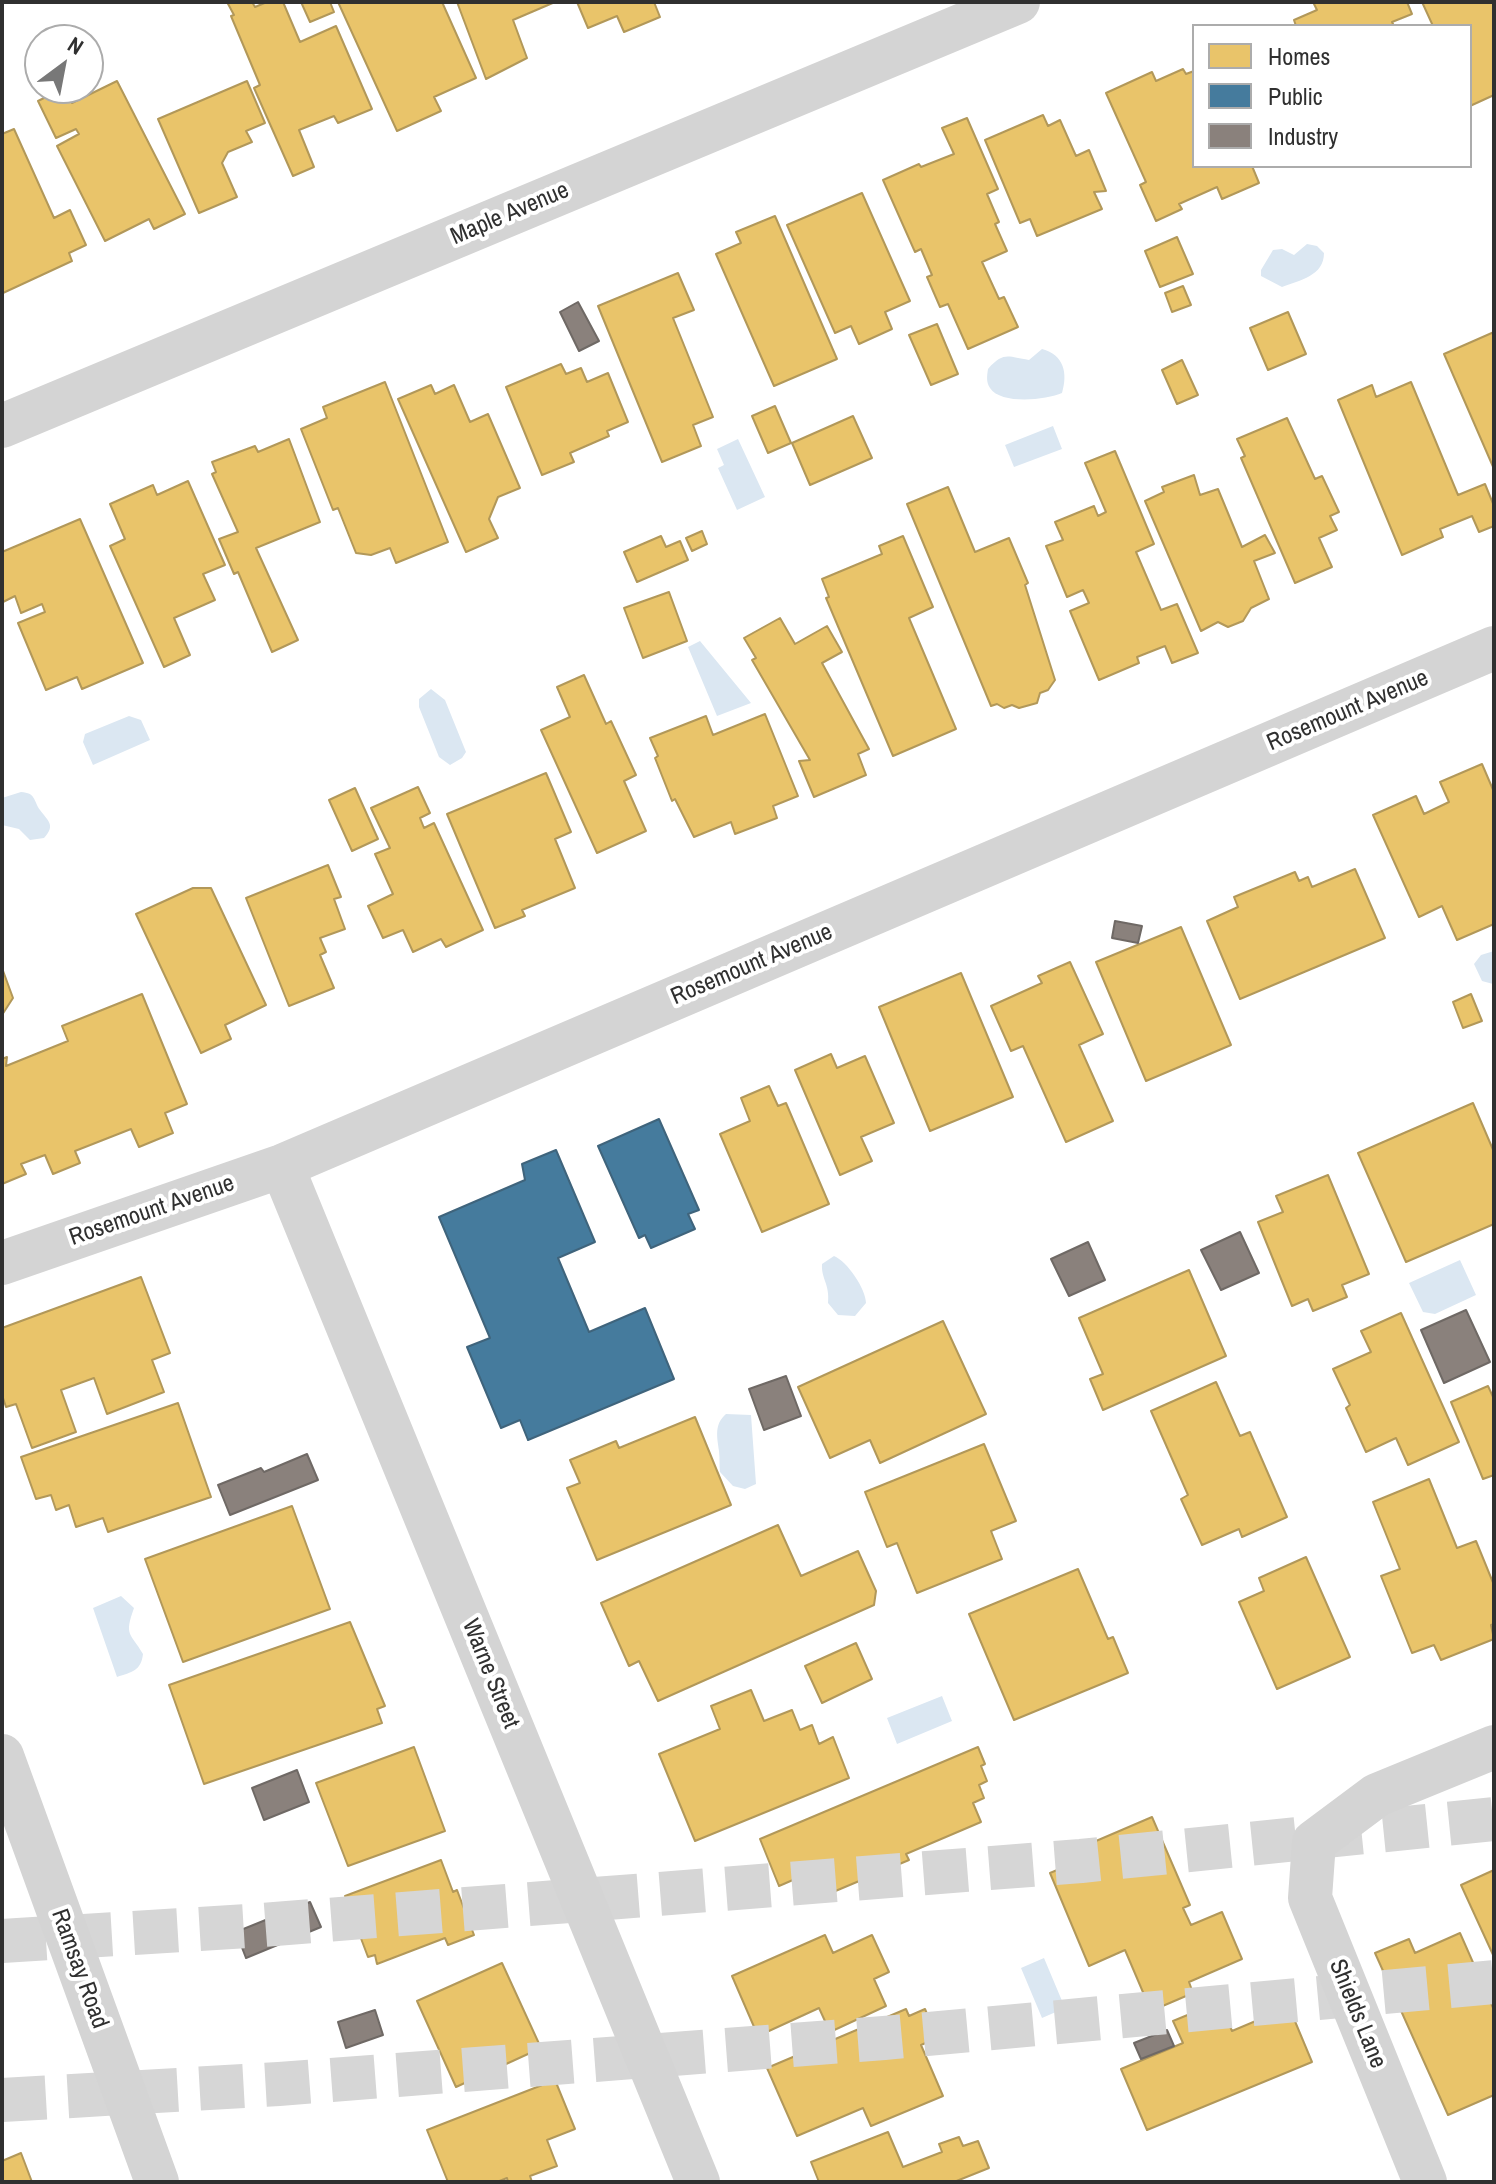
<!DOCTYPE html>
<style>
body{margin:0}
#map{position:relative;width:1496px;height:2184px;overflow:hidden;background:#fff;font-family:"Archivo Narrow",sans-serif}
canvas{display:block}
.frame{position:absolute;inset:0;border:4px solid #303030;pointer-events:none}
.legend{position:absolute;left:1192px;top:24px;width:280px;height:144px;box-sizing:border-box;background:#fff;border:2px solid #acacac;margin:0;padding:10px 14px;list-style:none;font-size:24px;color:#303030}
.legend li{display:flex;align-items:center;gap:16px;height:40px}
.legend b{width:40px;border:2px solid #acacac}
.north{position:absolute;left:24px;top:24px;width:80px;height:80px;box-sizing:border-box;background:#fff;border:2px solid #acacac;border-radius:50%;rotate:32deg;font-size:22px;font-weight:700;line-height:32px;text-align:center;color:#303030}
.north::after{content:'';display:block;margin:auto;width:28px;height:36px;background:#787878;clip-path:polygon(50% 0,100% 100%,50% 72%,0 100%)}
</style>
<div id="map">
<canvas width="1496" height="2184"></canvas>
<div class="frame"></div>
<ul class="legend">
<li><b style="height:22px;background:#e9c46a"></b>Homes</li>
<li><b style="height:22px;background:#457b9d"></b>Public</li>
<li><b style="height:22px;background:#8a817c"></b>Industry</li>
</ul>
<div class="north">N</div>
</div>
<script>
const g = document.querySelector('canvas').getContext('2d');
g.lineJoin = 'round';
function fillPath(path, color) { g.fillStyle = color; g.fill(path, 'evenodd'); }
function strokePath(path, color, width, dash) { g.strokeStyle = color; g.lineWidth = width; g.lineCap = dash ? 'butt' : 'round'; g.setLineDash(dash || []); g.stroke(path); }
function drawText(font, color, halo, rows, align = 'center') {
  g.font = font + ' "Archivo Narrow",sans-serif'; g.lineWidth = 8; g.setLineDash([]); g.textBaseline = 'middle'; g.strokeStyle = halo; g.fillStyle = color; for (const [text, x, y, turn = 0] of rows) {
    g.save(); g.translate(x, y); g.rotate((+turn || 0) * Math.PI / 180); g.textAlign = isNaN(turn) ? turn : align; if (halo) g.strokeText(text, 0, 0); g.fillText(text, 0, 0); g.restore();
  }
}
fillPath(new Path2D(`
 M1307,244L1317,246L1324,253C1324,276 1300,280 1282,287L1261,276V270L1273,250L1282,249L1294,255Z
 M1042,349C1064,355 1068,373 1062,393C1046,400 1001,405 990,388C986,382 987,376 988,369C1004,351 1008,357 1029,360Z
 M1053,426L1062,449L1014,467L1005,445Z
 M738,439L765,497L737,510L718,468L724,465L717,449Z
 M700,641L751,703L717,716L688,647Z
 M431,689L445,700L466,752L462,758L450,765L439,757L419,707V699Z
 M129,716L141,720L150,740L93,765L83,742L85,734Z
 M21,792C36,793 33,800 40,810C48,821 56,825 44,838L30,840L19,829L2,825V798Z
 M1494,951V984H1493L1482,981L1474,964L1481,955Z
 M834,1256C847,1261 866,1289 866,1303L855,1316L838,1315L828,1303C830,1284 821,1279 822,1264Z
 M1460,1260L1476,1295L1435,1314L1423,1312L1409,1283Z
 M726,1414L751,1415L756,1484L745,1489L733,1486L720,1472C719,1465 720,1459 719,1451C717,1437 714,1424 726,1414Z
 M121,1596L134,1608C124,1636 130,1632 143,1654C141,1671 132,1672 117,1677L93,1608Z
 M942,1696L952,1721L897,1744L887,1718Z
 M1044,1958L1065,2008L1042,2018L1021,1968Z`), '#dbe7f2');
const homes = new Path2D(`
 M227,2H252L255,7L267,2H283L300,42L336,26L372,109L338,123L334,116L299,130L314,167L293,176L254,88L260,85L231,16L234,15Z
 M301,2H330L334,12L310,22Z
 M338,2H442L476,78L434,97L441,111L397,131Z
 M457,2H555L513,20L527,58L486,79Z
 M577,2H654L660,17L624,32L617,16L588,28Z
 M1313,2H1407L1412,14L1392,22L1394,26H1296L1294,20L1317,10Z
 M1422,2H1494V95L1470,106V26H1433Z
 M1183,69L1186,74L1194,71V166H1252L1259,183L1222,199L1217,187L1179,204L1182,209L1156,221L1140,185L1146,182L1106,93L1152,72L1156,81Z
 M117,81L185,214L154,229L149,219L105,241L57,146L79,134L76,129L56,138L38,101L64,88L72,103Z
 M247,81L265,123L246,131L252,142L228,152L222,163L237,197L199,213L158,119Z
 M1043,115L1048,126L1060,120L1076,156L1089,150L1106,191L1094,192L1102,209L1037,236L1030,219L1020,223L985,140Z
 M967,118L998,189L987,194L999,222L995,224L1007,251L982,262L999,299L1004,297L1018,327L968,349L948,304L940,307L927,277L932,275L921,249L915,252L883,180L919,164L921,167L954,154L942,128Z
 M14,129L54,218L70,210L86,245L69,253L72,261L3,293L2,134Z
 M862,193L910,301L885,312L892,329L859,344L851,326L835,333L787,225Z
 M775,216L837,359L774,386L716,254L741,243L736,232Z
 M1177,237L1193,274L1160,287L1145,251Z
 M678,273L694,310L673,318L713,417L693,425L701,446L662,462L598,306Z
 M1183,286L1191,305L1172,312L1165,293Z
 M1288,312L1306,354L1268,370L1250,328Z
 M937,324L958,374L931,385L909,335Z
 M1494,332V469L1444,354Z
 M1182,360L1198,395L1177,404L1162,370Z
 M561,364L566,374L581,368L587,382L608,373L628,422L607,431L609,436L570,453L574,462L542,475L506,387Z
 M385,382L448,542L396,563L390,548L371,555L356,553L338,508L333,510L301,429L327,418L323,407Z
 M1411,382L1458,495L1485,484L1494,506V526L1479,532L1472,516L1440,529L1443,537L1402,555L1338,400L1372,385L1376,397Z
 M431,385L435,394L454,385L470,422L488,414L520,488L498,497L489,519L498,538L466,552L398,399Z
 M775,406L791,443L768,453L752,416Z
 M853,416L872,458L810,485L792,443Z
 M1287,418L1315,479L1322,476L1339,512L1330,516L1337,530L1319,538L1332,567L1295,583L1241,458L1245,456L1237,439Z
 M289,439L320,522L256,548L298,640L272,652L238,572L234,574L219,539L238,532L212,474L216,472L212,462L255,446L258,452Z
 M1115,451L1154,544L1136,552L1161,610L1177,604L1198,653L1172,663L1165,646L1137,657L1139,663L1099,680L1070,611L1089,603L1083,590L1067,597L1046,546L1063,540L1055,522L1094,506L1098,516L1106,512L1085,463Z
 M1194,475L1200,495L1218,489L1242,547L1265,535L1275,553L1254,561L1269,599L1251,608L1243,621L1228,627L1218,622L1201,631L1145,501L1164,492L1162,487Z
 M188,481L225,565L203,574L215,600L174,618L190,655L164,667L110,546L125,539L110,504L153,485L157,495Z
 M948,487L975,552L1009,538L1028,583L1025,585L1055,680L1048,690L1040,693L1037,703L1019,708L1012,705L1004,708L997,704L991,706L907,504Z
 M80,519L143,663L82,689L77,677L46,690L18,623L45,612L42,604L21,613L15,596L3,602L2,552Z
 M702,531L707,544L692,551L686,538Z
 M661,536L666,547L680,541L688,560L637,582L624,552Z
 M903,536L933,607L909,618L956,729L893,756L826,598L829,597L822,579L882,554L879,546Z
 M669,592L687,641L643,658L624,608Z
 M780,618L795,644L827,626L842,652L822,663L869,749L858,754L866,775L814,797L799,761L810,760L752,660L756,658L744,638Z
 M584,675L606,724L611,721L636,775L624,781L646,831L597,853L541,730L570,717L557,687Z
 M765,714L798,796L773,806L777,818L735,834L731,822L694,837L675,799L672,801L655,758L658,756L650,738L706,716L713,735Z
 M1482,764L1494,792V924L1457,940L1442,906L1419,917L1373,815L1416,796L1424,814L1449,802L1440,782Z
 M546,773L571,832L555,839L575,888L522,910L525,916L495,928L447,814Z
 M418,787L430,813L420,818L424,828L434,823L483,930L446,947L441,939L413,952L403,930L383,938L368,906L393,894L375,854L390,848L371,808Z
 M355,788L378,839L352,851L329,800Z
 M328,865L341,897L334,899L345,929L320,938L326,952L320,955L334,988L289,1006L246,898Z
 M1355,869L1385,938L1240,999L1207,921L1238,907L1234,897L1295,872L1299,881L1308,877L1312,887Z
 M193,888H211L266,1005L225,1025L231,1039L201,1053L136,914Z
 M1181,927L1231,1045L1146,1081L1096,962Z
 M1070,962L1103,1034L1079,1045L1113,1121L1066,1142L1023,1046L1011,1051L991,1006L1042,983L1038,976Z
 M2,968L13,998L2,1015Z
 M961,973L1013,1097L930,1131L879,1007Z
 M142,994L187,1104L165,1113L173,1133L139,1147L131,1129L75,1151L80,1163L53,1174L45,1155L21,1164L26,1174L2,1184V1059L7,1057L6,1066L68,1041L62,1026Z
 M1471,994L1482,1021L1463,1028L1453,1002Z
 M831,1054L837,1068L865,1056L894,1123L861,1137L872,1161L840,1175L795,1070Z
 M769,1086L778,1106L786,1103L829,1204L762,1232L720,1134L750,1121L741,1098Z
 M1473,1103L1494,1152V1224L1406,1262L1358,1153Z
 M1328,1175L1369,1274L1342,1285L1347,1297L1313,1311L1308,1299L1292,1306L1258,1222L1283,1212L1276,1196Z
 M1189,1270L1226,1356L1103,1410L1090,1379L1103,1374L1079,1318Z
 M141,1277L170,1353L152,1360L164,1392L107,1414L94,1378L61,1390L76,1432L32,1448L16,1404L6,1407L2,1395V1328Z
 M1401,1313L1459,1442L1408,1465L1396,1438L1366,1452L1346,1408L1350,1405L1333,1369L1371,1352L1361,1331Z
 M943,1321L986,1414L880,1463L870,1440L830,1458L798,1387Z
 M1216,1382L1240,1436L1250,1432L1287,1517L1242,1537L1239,1529L1202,1545L1181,1499L1188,1495L1151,1411Z
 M1488,1386L1494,1399V1475L1483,1479L1451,1402Z
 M178,1403L211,1497L108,1532L103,1518L76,1527L69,1505L56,1510L51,1495L36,1499L21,1457Z
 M695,1417L731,1505L597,1560L567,1488L580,1483L570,1460L616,1441L619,1448Z
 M984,1444L1016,1521L991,1531L1002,1559L917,1593L897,1543L887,1547L865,1492Z
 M1429,1479L1457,1548L1476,1541L1494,1585V1624L1491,1625L1494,1639L1441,1660L1434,1645L1412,1653L1381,1576L1400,1569L1373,1502Z
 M292,1506L330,1609L183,1662L145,1559Z
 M778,1525L801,1576L858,1551L876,1591L874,1605L658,1701L639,1661L629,1666L601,1603Z
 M1306,1557L1350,1657L1277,1689L1239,1602L1264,1591L1259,1578Z
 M1078,1569L1108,1639L1113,1637L1128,1673L1014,1720L969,1614Z
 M350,1622L385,1706L377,1709L382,1723L204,1784L169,1685Z
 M856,1643L872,1679L822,1703L805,1666Z
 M751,1690L764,1721L792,1710L800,1730L812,1725L819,1744L833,1737L849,1778L695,1841L659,1754L720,1729L711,1706Z
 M414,1747L445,1831L348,1866L316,1783Z
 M978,1747L985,1764L981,1766L987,1781L979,1785L984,1798L973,1803L981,1822L906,1854L909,1860L826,1895L816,1870L779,1886L760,1839Z
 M1152,1817L1190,1905L1183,1908L1191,1925L1222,1912L1242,1959L1189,1982L1193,1993L1151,2011L1125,1950L1089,1966L1050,1873L1093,1855L1089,1844Z
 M441,1860L453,1892L457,1890L474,1935L448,1945L445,1938L377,1964L375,1955L368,1957L345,1896Z
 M1494,1870V1957L1461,1885Z
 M1460,1933L1494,2010V2095L1448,2115L1375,1953L1409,1939L1415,1953Z
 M825,1935L833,1953L872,1935L889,1972L874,1979L886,2006L830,2032L819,2008L758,2036L732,1976Z
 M502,1963L541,2048L456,2087L417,2001Z
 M1219,2002L1232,2031L1289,2007L1312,2062L1147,2130L1121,2069L1183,2043L1173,2021Z
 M906,2009L909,2016L925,2009L937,2038L921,2045L943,2096L871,2126L863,2108L797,2136L767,2068Z
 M555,2080L575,2129L547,2140L557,2166L530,2176L532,2182H508L507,2178L497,2182H448L427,2130Z
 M888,2132L903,2167L942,2152L939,2144L959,2137L963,2146L978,2141L989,2168L954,2182H819L811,2162Z
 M21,2153L32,2182H2V2161Z`);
fillPath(homes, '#e9c46a');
strokePath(homes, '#b29859', 2);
const public = new Path2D(`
 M659,1119L699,1210L688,1214L695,1229L651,1248L645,1235L639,1238L598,1146Z
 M556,1150L595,1242L558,1258L589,1332L645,1308L674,1379L528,1440L520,1420L501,1428L467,1347L490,1338L439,1217L525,1180L522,1164Z`);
fillPath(public, '#457b9d');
strokePath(public, '#3f647c', 2);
const industry = new Path2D(`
 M578,302L599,341L579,351L560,312Z
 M1115,921L1142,926L1138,943L1112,938Z
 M1240,1232L1259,1273L1221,1290L1201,1250Z
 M1088,1242L1105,1280L1069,1296L1051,1259Z
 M1466,1310L1490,1362L1444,1383L1421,1330Z
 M786,1376L801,1416L764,1430L749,1389Z
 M307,1454L318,1480L230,1515L218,1485L261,1468L264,1472Z
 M297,1770L309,1802L264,1820L252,1788Z
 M310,1902L321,1927L246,1958L236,1932Z
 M375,2010L383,2035L346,2048L338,2022Z
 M1167,2030L1174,2046L1141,2059L1134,2043Z`);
fillPath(industry, '#8a817c');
strokePath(industry, '#6f6965', 2);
strokePath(new Path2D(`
 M2,1941L249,1926L1081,1861L1494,1819
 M2,2100L279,2084L884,2038L1494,1982`), '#d6d6d6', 44, [44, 22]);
strokePath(new Path2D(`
 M2,426L1018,2
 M282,1166L698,2182
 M2,1263L282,1166L1494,648
 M2,1756L157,2182
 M1425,2182L1310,1898L1314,1842L1377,1795L1494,1747`), '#d4d4d4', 44);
drawText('24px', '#303030', '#fff', [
 ["Maple Avenue",510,214,-23],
 ["Rosemount Avenue",1348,711,-23],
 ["Rosemount Avenue",752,965,-23],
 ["Rosemount Avenue",152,1211,-19],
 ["Warne Street",490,1674,68],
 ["Ramsay Road",79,1969,70],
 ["Shields Lane",1357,2014,68]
]);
</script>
